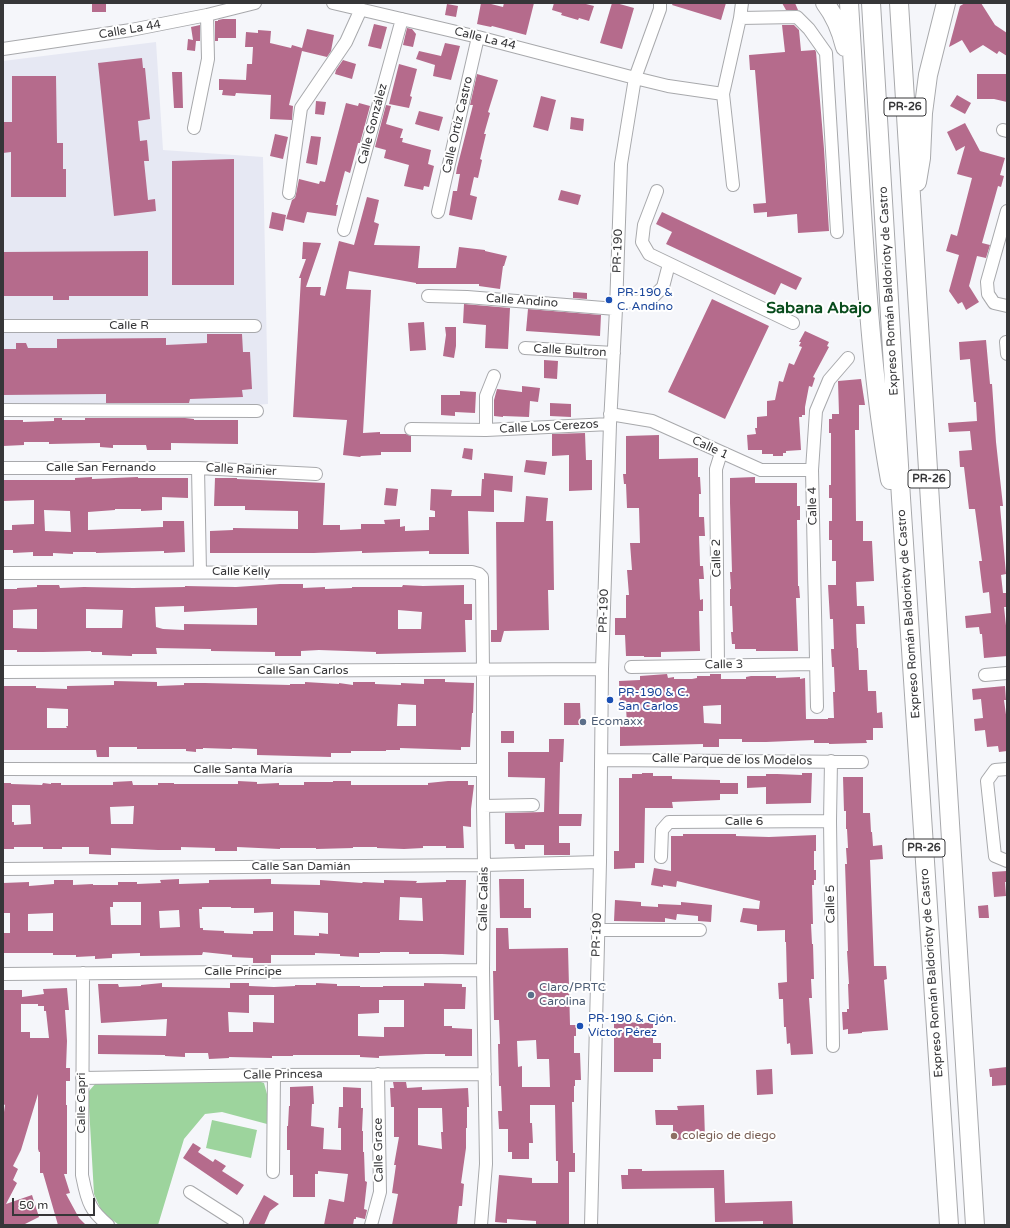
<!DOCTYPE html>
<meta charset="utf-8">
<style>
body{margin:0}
#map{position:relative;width:1010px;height:1228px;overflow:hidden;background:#f5f6fa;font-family:"Varela Round",sans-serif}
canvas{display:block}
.frame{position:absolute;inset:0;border:4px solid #363638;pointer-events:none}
.scale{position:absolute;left:12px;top:1198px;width:83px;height:18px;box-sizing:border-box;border:2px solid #363638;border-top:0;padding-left:5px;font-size:12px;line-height:14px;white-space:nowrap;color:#363638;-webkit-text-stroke:3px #fff;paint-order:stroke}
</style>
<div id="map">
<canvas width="1010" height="1228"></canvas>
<div class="frame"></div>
<div class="scale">50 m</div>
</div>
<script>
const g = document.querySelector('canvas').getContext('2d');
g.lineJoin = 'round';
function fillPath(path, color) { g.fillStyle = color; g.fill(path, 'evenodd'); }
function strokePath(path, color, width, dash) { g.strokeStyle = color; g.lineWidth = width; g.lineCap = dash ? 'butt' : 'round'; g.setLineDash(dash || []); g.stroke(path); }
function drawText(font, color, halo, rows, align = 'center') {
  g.font = font + ' "Varela Round",sans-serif'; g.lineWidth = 4; g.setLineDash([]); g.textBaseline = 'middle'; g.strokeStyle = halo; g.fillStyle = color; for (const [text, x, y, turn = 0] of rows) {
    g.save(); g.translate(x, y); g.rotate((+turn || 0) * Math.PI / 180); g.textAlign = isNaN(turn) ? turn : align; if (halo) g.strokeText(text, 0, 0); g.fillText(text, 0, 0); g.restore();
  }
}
fillPath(new Path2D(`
 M156,42L163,150L263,157L268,404L202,409L3,405V61Z`), '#e6e8f3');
fillPath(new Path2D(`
 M258,1081L264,1083L267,1094V1124L222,1112L205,1114L184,1139L158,1225H119L102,1212L94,1194L89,1107V1091L96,1083Z
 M212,1120L257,1130L251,1158L206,1148Z`), '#9dd49d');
fillPath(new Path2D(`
 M92,3H106V12H92Z
 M481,3H487L503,7L504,3H534L526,35L492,26L491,27L477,24Z
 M554,3H582L594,6L589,21L579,18L578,20L561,15L562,13L552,10Z
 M612,3H616L634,8L622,49L600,43Z
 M673,3H726L721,20L672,5Z
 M782,3H795L798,10H786Z
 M965,3H981L995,25L1007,33V56L999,51L997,54L983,45L970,53L962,40L949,47L960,6Z
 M447,4L458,6L456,17L445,15Z
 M223,19H236V38H218V41H215V21H218V20Z
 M374,24L387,27L381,49L368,46Z
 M200,25V41H196L195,51L187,50L188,39L193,40L191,27Z
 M782,25H794L799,30L801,51L815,50L816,52L824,149L829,231L798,233L797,214L767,217V212L754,213L753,204L766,203L755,70H750L749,55L785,52Z
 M407,28L412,29L416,34L413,47L403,45Z
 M307,29L334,35L331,51L327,57L302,51L289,105L293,106L292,120L270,119L271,95L236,93L235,96L222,95L223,90H219V79L246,80L247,64H252L253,47H245L246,32L258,33V30L271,31L270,43L291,48L292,45L302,48Z
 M445,43L460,46L451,80L433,76L435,65L416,59L419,51L441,56Z
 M142,58L143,68H145L150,119L138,121L140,141L147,140L149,161H144L148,200L155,199L156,211L114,216L98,63Z
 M343,60L356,64L352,79L335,74L336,70Z
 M399,64L417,69L410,96L412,97L409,108L389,104Z
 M172,72H182L183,108H174Z
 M477,74L498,80L488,112L490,113L484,134H486L480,159L482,160L478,178L474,177L470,195L477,197L472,220L449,215L453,191H457L460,174H456L457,168L473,105H470Z
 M977,74H1007V102L994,99H977Z
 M12,76H56L57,143H63V169H66V197H11V152L3,153V122H12Z
 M957,95L971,103L965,114L950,106Z
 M541,96L556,100L548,131L533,127Z
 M316,101L326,102L324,115L315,114Z
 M346,103L358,106L359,103L370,106L360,143H358L350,173L345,171L336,205H338L336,216L307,212L304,223L286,219L292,200L295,198L296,194L299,179L319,184L320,181L325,182Z
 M386,105L391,106L386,124L403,129L400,138H403L402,142L431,150L428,164L434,166L429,187L424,186L423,190L404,186L409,165L384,158L386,150L375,147Z
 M419,111L443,117L439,131L415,124Z
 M571,117L584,119L583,131L570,129Z
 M965,123L980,151L1005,158L1000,175L1004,176L1001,187L998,186L982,243L990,245L986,258L977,256L969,286L979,302L966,310L962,302L958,304L949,291L959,255L946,251L951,234L957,236L972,178L957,174L965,146L956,151L947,132Z
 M275,134L288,137L283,159L270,156Z
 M311,136L321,137L317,165L306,163Z
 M234,159V285H172V161Z
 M561,190L581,195L578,205L558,200Z
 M367,197L379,200L374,222L379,224L374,245L420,246L418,268H456L459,247L485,250V251L507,256L504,266H503L500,289L479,286V284H416V283L349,271L346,289L371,290L363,433L380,432V434H406L411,436V452H381V455L361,456L360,457L343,455L347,420L293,417L301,278H299L306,259H302L303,242L321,243L306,287H321L320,295L325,296L339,241L354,245Z
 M272,212L286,215L283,231L269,228Z
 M662,212L802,278L796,290L781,283L775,295L666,244L672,232L656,224Z
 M148,251V296H69V300H53V296H3V252Z
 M573,292L587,293V299L573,298Z
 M712,299L769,326L725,419L668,392Z
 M464,304L510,308L508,349L485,348L486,325L463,323Z
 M528,309L601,315L600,336L526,331Z
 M424,322L426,350L410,351L408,323Z
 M445,327H456V346L454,358L443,356L446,335Z
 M805,331L829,342L827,346L829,347L813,377L815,378L812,387L809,386L805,407V415H802V417H799L801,450L786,451V453H783V456H773V454H762V450H748L747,435L756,434L755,428H757V417L767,416V401L775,400L779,381L783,382L789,363L794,365L802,347L799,346L801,342H799Z
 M207,334H242L243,352H250L252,389L242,390L243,397L190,399L189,403H106V394L3,395V349H16V343H26L28,348H57V339L166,338V345L207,343Z
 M986,340L990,384H992L996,442L1003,506H1000L1006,574L1001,575L1003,593H1006L1007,600V607H1004L1007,635V656L984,658L982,634H980L979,627L966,628L965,616L991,613L989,592L983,593L979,561H982L975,509H969L964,467H960L959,451L972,450L970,431L949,432L948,423L977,421L976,402H974L970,359L960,360L959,342Z
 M544,360L558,361L557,379L544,378Z
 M861,379L865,405H859V430H855L856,521H863V541H872L874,581L856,582L857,606H864L865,624H856L857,648H858L859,670H867L868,691H876L877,713L882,712L883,728H873V740H866L867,743L829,744V743H814V740L766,742H742V739H719V747H703V744L620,746V725H627L626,707H620L619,681L640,680V676L667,674L668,678L674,677V679H692L697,678V676H710V674H721V679H746V677L751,676H776V678L800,677V679L805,678L806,719H828V718H834L833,692H835L834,667H832L831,649H834L833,619H830L828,585H836V561H832V540H829V521H832V498H829V485H831V433H829V419H832V414H839L838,381ZM721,705V724L704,723L703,706Z
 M522,386L540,388L538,402L530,401L529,417L503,416V417L494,416V400L497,389L522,392Z
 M460,391L476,392L475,413L455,412V416L441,415V395H460Z
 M550,403L571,404V417L550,416Z
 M54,418H62V420H85V418H185L194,419V420H238V444L171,443V450H147L146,445H113V448L100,447V443L49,444V442H24V445L3,446V420H23V422L54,421Z
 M585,433L586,460H592V490L569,491V455L552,456V434Z
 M659,435V459L698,458V477H700L701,494H699V517H704L705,536H699L700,566H703L704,579H699L700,600L703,599V611H699L700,651L661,652V657H644V656H626L625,635H615V618H626V595H629L627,570H632L630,543H640L639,508H627L626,484H624L623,474H626V436Z
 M464,448L473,449L472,460L462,458Z
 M526,460L547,462L545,475L524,472Z
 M484,473L513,476L512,492L494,490V512L468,511L469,554H429V551L362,553V551L314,553H210V531L233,530V528L298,529V511L245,510V506H214L215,478H237V479L325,483L323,525H340V530L361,529V524H385L384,520L400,519V527L405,526V531L429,530V517H435V511L430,510L431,489L452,490L451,496H481L482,479H484Z
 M92,477V479L138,477V478H188V498L162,497V510L141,511V509H115V510L88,512V530L163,527V521H184L185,552L164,553V551L96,553V552H73V554L53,553V556H33V552L13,553V550H3V530H12V525L34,524V500L3,501V480H75V478ZM44,510L70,511L71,532L45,531Z
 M755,477V483H797V506H800V520H797L798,586H799L800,598H796L798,651H756V649H735V644H732L731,632H733L732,606H730V589H731L730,572H732L730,503V478Z
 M386,488L398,489L396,506L384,505Z
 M526,496L548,498L546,521H553L554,590H548L549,630L504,631L501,642H491V630H497L496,522H524Z
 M280,584H303V588L325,587V589L352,588V587H402L403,585L423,586L464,585V604H472V620H465L466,652L376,654V652L319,650L301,651V656H275V652L211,651V649L156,648L157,654H132V656L102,655V652H91V651L43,652H17V650H3V589H17V588L37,587V585H59L60,588L84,587L133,588L185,587V586L236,587ZM184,606V612L257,608V625L184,624V630L163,629L156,627L155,607ZM37,609V629L13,628V610ZM86,609L123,610L122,628H86ZM398,610L422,612L421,629H398Z
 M424,679H445V682L474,683L473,713H472L470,747H461V750L400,748V750H386V751H351V753H331V757L257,755V749L232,748V749L203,748V749H196V752L186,751V749H137V747H109V757H97L96,750H3V686H36V688L67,689V686L114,685V681L157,682V686L184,685V683H205L290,685V684H305V682L339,684V683L353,685V682H375V684L401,685V683L424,684ZM398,704L416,705V726H397ZM47,708L68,709V726H66L67,728H47Z
 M1005,686L1006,700H1004L1007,722V751L999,752L998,746L987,747L985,730L975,731L974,719L983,718L981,699L973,700L972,689Z
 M564,703H580L581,725H564Z
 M501,731H514V743H501Z
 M549,739H564L563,762H560L559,814H582L581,826H559V843H570V855H544V845H525V849H515L514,844H505V813L544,812L545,778L508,777V752H549Z
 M642,773H653V776H672V779L720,780V783H738V794H720V800L672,802L673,808H645L644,863H635V868L614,869V851H619V778H632V774H642Z
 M802,773H812L811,803L766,804V787L747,788V776H766V774H777L802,775Z
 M843,777H863V813H870L871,832H872L873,846L882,845L883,859L870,860L874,966H886L887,979L884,980L888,1030L862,1032V1033L848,1034V1029L843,1030L842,1012H847V1009H849L848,984H849L847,951H848L845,864H847L846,848H848L847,829H846V811H844Z
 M132,781L133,785H158V783H174V784H238V781L257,782V784L279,783V785H304V782H333V781H351V785H428V783L448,781H468V785H474L471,809V827L463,826L464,848H446V846H423V848L404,849L377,848V847H353V848L316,849V848H280V849L237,847V851H215V848L181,847V850H158L111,848V855L89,854V847H62V849H43V847H14V849H3V783H11V784L42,785L43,783L51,784V783H61V785H113V782ZM12,805H30L31,824L14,825V822H12ZM134,806L133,824H111L110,807Z
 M683,834H736V836L769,837L816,835V851H814V870H816V880H814V885H812L813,924H811L812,944H813L814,979H811L812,998H809L813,1054L791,1055L790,1043L787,1044L786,1027H784L783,999H779L778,983L787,982L786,942H785V930L757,931V925L740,922L743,908L759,909L760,901L677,881L676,887L663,885V887L651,885L654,868L671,871V836H683Z
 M1007,871V882H1005L1006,896L994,897L992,872Z
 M179,879V884L209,883V880L271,879V884L320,885V880L362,883L363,882L384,883V880L417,881L416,883L446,882V880H466L464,955L442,954H409V952H380V953H359V957L340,956V954L315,953V955H271V963H253V958L232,957V955L203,952L202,955L140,956V953L112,954V958L95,959V956L76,957V955H53V953H3V933H10V913H3V883L29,882V886L54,884V880H73V885L93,884V885H118V882H137V884L161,883L160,880ZM400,897L422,898L423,921L399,920ZM113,902H141V925H111L110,907H113ZM202,907H231V908H254V913L273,912V931H253V934L224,933V931L203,930V928H200L199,909H202ZM179,910L180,927L160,928L159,911ZM294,911L328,913V934L319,933V936L294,935ZM53,913V931H28V914Z
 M499,879H524V908H531V918H500Z
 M615,900L641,902V906L658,907V904L681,905V902L712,905L711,922L698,921V916L677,914L676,920L665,918V922L614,921Z
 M988,905L989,918H979L978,906Z
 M496,928H508L509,949L568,948L570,1025H576V1036H574V1053H580L581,1080H575V1086H574V1102H572L573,1153H575V1172H569V1225H536V1221L507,1219V1223L495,1222L499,1175L532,1178V1183H558V1161H556L555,1105H530V1123H532L533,1143H529V1159H512V1152H508V1129H499L498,1111H502L501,1086H499L498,1044H500L499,1020H494L493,971H496ZM536,1040L537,1059H549L550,1087H522V1066L518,1067L517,1041Z
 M162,983V987L230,988V983H249V986L274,987L295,986V985H316V983L337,984V986H360V987H383V986H424V983L462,984V987H466L465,1009H444V1026H452V1028L472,1029V1056H445V1054H426L379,1056V1058L360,1057V1055H293V1056H272V1058L229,1057V1058L209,1059L208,1053H185V1057L165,1056V1055L98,1054V1035L166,1036L167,1019L101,1023L98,984H118L119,987L141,986V985ZM249,995H274V1023L253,1022V1032H229L228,1012L249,1013ZM379,1000H404V1027H384V1037L358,1036V1014L379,1013Z
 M67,988L69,1010H65L67,1041L66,1068H70V1081H66V1105H67V1174H64L70,1193L66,1194L79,1218L86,1225H58L43,1173H40V1152H39L38,1149V1094L21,1150L13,1166L18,1169L13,1180L17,1183L6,1204L32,1195L39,1217L23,1225H3V1119L5,1105L3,1104V990H22V997L44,994L43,989ZM21,1004H38V1006H44V1011H46L49,1038H30V1032H21Z
 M614,1022L653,1023V1043H661V1059H653V1072H614Z
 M1007,1067V1085L992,1086V1077H990L989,1069Z
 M772,1069L773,1094L757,1095L756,1070Z
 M393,1082H406L407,1088L422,1087V1090L468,1088L469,1107H467V1128H466V1148L461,1183L464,1184L462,1206H459L457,1225H392L398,1194L392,1193L396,1165H394L399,1137H394V1107H391L390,1088H394ZM418,1108H442L443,1132H441L442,1149L418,1145Z
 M313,1086L314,1104H312L311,1126L324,1128L323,1149L341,1150V1128H338L339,1107H343V1087L361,1088V1108H363L362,1131H363V1152H364L365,1181L367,1182L364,1209L367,1210L365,1219L356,1217V1219H354L353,1225H324L329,1199L344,1202L348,1174L318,1171V1174H315V1197H293V1175H290V1150H287V1126H288L289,1106H290V1087Z
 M704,1105L705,1139L673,1140V1125H656L655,1110H678L677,1106Z
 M193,1143L201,1148L198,1152L213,1162L215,1159L226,1166L222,1171L244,1185L237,1195L183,1158Z
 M628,1169H642V1171L724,1170L725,1203L792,1201L793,1225H763V1221L715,1222L714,1188L622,1189L621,1175H628Z
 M264,1195L279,1204L270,1211L264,1225H248Z`), '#b56b8c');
const minor = new Path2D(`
 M333,3L478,37L635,78L668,86L723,94L740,18L797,17L809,29L826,53L837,232
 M740,18L742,3
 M3,49L131,30L207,15L255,3
 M723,94L733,185
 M194,128L208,59L207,15
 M1003,130L1007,131
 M657,191L644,225L642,242L649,254L793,323
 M289,193L301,108L346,42L361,9
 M1007,211L987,282L988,294L994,303L1007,306
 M438,212L478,37
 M344,230L402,19
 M428,296L467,297L616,309
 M616,302L649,301L663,287L669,264
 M3,326H255
 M1006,342L1007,354
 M525,348L614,353
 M3,410L257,411
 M610,414L652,421L761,470H812
 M411,429L486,430L610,424
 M486,430V396L494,376
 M3,468H198L316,474
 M198,468L200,572
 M3,573L472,572L479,574L482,577L483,670V806L484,865L483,970L486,1164L481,1225
 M718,665L716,469L721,453
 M631,667L816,664
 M3,672L602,669
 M985,675L1007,673
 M817,707L812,470L816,411L829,380L848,358
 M602,760L862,762
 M831,761L830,821L833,1046
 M3,769L482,770
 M1007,769L995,770L987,781L995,856L1007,861
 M483,806L533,805
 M661,857L662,830L669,822L830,821
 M3,869L484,865L600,862
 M597,930H700
 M83,973L82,1175C84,1185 86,1197 91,1206C95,1214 102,1220 108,1225
 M3,974L483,970
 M82,1078L274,1075L485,1074
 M273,1172L274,1075
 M190,1192L237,1222
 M371,1225L380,1192L378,1074
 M591,1225L600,862L602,669L610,424L616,309L621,164L635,78L660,9V3`);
const highway = new Path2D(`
 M825,3C835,16 841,31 845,47
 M849,3C853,68 857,132 861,197C867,291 873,387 890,480
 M871,3L901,498L949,1225
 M899,3L975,1225
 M917,182L921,158L923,113L928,75L946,3`);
strokePath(minor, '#a8a9ac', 14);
strokePath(highway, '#a8a9ac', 20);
strokePath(minor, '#fff', 12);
strokePath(highway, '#fff', 18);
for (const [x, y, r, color] of [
 [609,300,4,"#1a4fb4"],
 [610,700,4,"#1a4fb4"],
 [583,722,4,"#5c6f8a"],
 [531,995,4,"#5c6f8a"],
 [580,1026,4,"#1a4fb4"],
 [674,1136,4,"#8d6e63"]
]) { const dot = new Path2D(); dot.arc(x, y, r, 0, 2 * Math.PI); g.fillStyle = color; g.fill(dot); strokePath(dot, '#fff', 1.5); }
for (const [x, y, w] of [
 [905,107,42],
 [929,479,42],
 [924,848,42]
]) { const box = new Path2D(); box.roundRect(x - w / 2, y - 9, w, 18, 3); g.fillStyle = '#fff'; g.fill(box); strokePath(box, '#363638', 1); }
drawText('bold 11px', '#363638', null, [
 ["PR-26",905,107],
 ["PR-26",929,479],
 ["PR-26",924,848]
]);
drawText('12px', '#363638', '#fff', [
 ["Calle La 44",130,30,-10],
 ["Calle La 44",485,39,14],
 ["Calle González",373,124,-75],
 ["Calle Ortíz Castro",458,125,-77],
 ["PR-190",618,251,-88],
 ["Expreso Román Baldorioty de Castro",889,291,-93],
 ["Calle Andino",522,301,4],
 ["Calle R",129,326],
 ["Calle Bultron",570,351,3],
 ["Calle Los Cerezos",549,427,-3],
 ["Calle 1",710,448,25],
 ["Calle San Fernando",101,468],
 ["Calle Rainier",241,470,3],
 ["Calle 4",813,506,-91],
 ["Calle 2",717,558,-91],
 ["Calle Kelly",241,572],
 ["PR-190",604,611,-88],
 ["Expreso Román Baldorioty de Castro",909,614,-94],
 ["Calle 3",724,665,-1],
 ["Calle San Carlos",303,671],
 ["Calle Parque de los Modelos",732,760,1],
 ["Calle Santa María",243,770],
 ["Calle 6",744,822],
 ["Calle San Damián",301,867],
 ["Calle Calais",484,899,-89],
 ["Calle 5",831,904,-91],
 ["PR-190",597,935,-88],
 ["Calle Príncipe",243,972],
 ["Expreso Román Baldorioty de Castro",932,973,-94],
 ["Calle Princesa",283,1075,-1],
 ["Calle Capri",82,1103,-90],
 ["Calle Grace",379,1150,-91]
]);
drawText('12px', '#164399', '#fff', [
 ["PR-190 &",617,293],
 ["C. Andino",617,307],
 ["PR-190 & C.",618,693],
 ["San Carlos",618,707],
 ["PR-190 & Cjón.",588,1019],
 ["Víctor Pérez",588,1033]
], 'left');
drawText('12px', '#4e5e75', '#fff', [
 ["Ecomaxx",591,722],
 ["Claro/PRTC",539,988],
 ["Carolina",539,1002]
], 'left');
drawText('12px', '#785e54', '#fff', [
 ["colegio de diego",682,1136]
], 'left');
drawText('bold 16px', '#094c1d', '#fff', [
 ["Sabana Abajo",819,309]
]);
</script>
